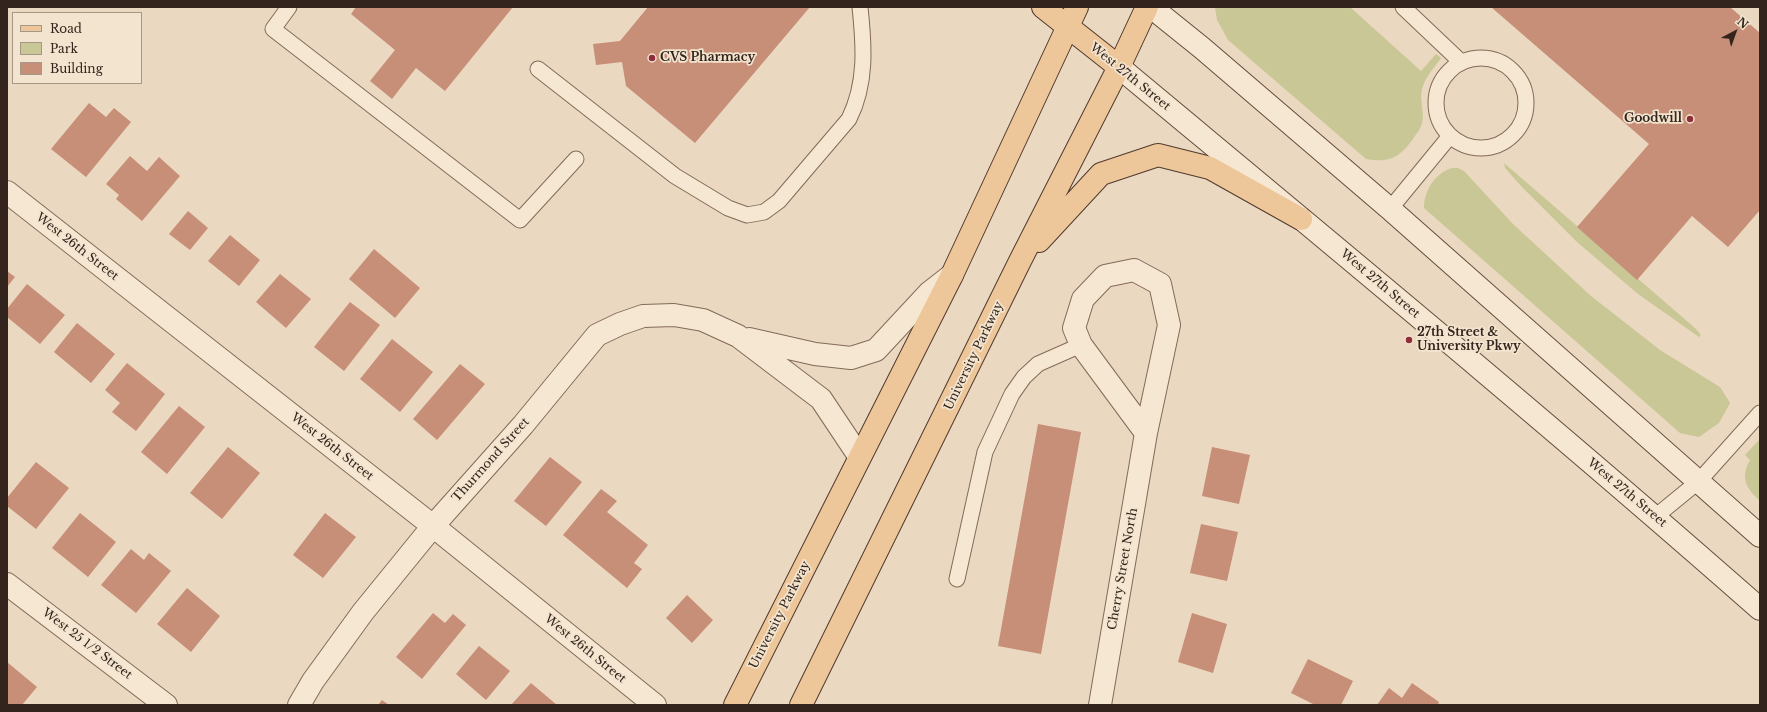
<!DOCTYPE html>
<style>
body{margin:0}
#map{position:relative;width:1767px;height:712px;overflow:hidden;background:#ebd8c0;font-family:"Libre Baskerville",serif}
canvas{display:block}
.frame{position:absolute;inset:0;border:8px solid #33251d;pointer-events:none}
.legend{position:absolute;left:12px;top:12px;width:130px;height:72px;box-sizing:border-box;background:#f3e4cf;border:1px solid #a69888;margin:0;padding:5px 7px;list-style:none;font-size:12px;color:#33251d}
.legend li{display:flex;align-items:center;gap:8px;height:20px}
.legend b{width:20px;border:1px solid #a69888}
.north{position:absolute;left:1715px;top:12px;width:40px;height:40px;-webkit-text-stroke:3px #f3e4cf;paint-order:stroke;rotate:41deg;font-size:11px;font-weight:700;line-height:16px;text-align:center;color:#33251d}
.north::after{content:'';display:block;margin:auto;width:14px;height:18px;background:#33251d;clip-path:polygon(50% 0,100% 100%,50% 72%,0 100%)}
</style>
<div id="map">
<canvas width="1767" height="712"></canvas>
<div class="frame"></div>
<ul class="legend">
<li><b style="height:5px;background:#edc799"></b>Road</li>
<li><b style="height:11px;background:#c8c795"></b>Park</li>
<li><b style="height:11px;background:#c78e78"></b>Building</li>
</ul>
<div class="north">N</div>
</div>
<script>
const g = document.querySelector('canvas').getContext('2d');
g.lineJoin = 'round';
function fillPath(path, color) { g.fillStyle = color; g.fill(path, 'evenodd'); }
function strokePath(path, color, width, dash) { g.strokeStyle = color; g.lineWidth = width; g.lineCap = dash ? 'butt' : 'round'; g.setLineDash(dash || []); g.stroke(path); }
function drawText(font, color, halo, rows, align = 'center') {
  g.font = font + ' "Libre Baskerville",serif'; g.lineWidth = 3.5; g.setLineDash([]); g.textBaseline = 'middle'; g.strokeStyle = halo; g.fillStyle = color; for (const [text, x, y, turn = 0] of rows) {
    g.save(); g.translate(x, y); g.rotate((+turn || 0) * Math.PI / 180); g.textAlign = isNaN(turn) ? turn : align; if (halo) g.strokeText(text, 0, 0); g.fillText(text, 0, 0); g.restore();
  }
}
fillPath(new Path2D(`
 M1215,7H1350L1421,71L1436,54L1441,58C1434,68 1425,77 1422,89C1419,100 1425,112 1422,123C1421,129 1416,134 1413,139C1399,158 1390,163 1366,159L1228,40L1217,20Z
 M1504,163L1695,328L1701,335L1699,337L1638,294L1577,242L1521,186L1505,168Z
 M1452,168H1458L1464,171L1513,224L1591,296L1660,350L1720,387L1730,403L1719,423L1699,437L1680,433L1424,208C1424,191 1435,173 1452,168Z
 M1760,439V501C1746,488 1740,478 1750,460L1745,455Z`), '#c8c795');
fillPath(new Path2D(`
 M356,7H513L445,91L416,68L392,99L370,81L395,50L351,14Z
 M648,7H810L695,143L626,86L622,62L596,65L593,44L620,41Z
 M1491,7H1730L1760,33V210L1728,247L1692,216L1637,280L1577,227L1649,144Z
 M89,103L106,117L114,108L131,122L86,177L51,149Z
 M130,156L147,171L159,157L180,176L142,221L116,199L119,195L106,184Z
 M188,211L208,228L190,250L169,234Z
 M230,235L260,260L239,286L208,261Z
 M374,249L420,288L395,318L349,279Z
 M7,271L15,277L7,287Z
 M280,274L311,299L286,328L256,302Z
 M27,284L65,315L40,344L7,317V309Z
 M350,302L380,325L344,371L314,347Z
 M77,323L115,354L91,383L54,352Z
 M392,339L433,372L400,412L360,379Z
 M127,363L165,394L136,431L112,412L120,403L105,390Z
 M460,364L485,384L437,440L413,419Z
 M179,406L205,427L167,474L141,452Z
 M1038,424L1081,432L1041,654L998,646Z
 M228,447L260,473L222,519L190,493Z
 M1212,447L1250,455L1239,504L1202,496Z
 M550,457L582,482L546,526L514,501Z
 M36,462L69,488L36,529L7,506V498Z
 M601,489L617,501L607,512L648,545L634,563L642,569L627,588L563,535Z
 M80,513L116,542L88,577L52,548Z
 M325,513L356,537L323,578L293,555Z
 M1201,524L1238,532L1227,581L1190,573Z
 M131,549L144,560L149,553L171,571L136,613L101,585Z
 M187,588L220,616L191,652L157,624Z
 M687,595L713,620L692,643L666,618Z
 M433,613L445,623L453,614L466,625L422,679L396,657Z
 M1192,613L1227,624L1213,673L1178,662Z
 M479,646L510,671L486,700L456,674Z
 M1308,659L1353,681L1341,705H1315L1291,693Z
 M7,662L37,687L22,705H7Z
 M531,683L557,705H511Z
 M1412,683L1439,702L1438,705H1377L1389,688L1402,698Z
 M382,700L389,705H378Z`), '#c78e78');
const lane = new Path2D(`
 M289,7L273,29L520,220L576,159
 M1403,7L1461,62
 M1436 103a45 45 0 1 1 90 0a45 45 0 1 1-90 0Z
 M538,69L675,176L728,208L747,215L764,212L779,201L849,119C867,83 864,45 860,7
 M1390,209L1450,136
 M1655,517L1699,481L1760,413
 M957,579L985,452L1012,394L1024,377L1038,364L1081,345`);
const street = new Path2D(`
 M7,192L433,526L655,705
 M749,339L815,354L851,358L876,350L929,293L952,275
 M7,584L166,705
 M299,705L313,681L363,612L433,526L523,425L597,335L620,324L643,316L674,315L703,320L738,336L821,399L859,456
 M1100,705L1146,433L1169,325L1160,284L1134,270L1105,276L1083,299L1074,328L1081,345L1146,433`);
const secondary = new Path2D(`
 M1151,7L1202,48L1390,209L1760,536
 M1119,67C1334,246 1550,424 1760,609`);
const primary = new Path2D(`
 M1043,7L1119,67
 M1039,241L1101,174L1158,155L1210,168L1301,219
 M735,705L952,275L1077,7
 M801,705L1020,261L1119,67L1147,7`);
strokePath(lane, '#836a59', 17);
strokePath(street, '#836a59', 24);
strokePath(secondary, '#654b3d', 24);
strokePath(primary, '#51392e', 24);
strokePath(lane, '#f6e7d3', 15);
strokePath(street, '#f6e7d3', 22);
strokePath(secondary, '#f6e7d3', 22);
strokePath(primary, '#edc799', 22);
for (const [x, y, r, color] of [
 [652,58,4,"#8f2d3b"],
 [1690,119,4,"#8f2d3b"],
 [1409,340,4,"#8f2d3b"]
]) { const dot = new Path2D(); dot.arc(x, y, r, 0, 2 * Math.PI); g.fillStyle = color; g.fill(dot); strokePath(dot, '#f3e4cf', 1.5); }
drawText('bold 12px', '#33251d', '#f3e4cf', [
 ["CVS Pharmacy",660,58],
 ["Goodwill",1682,119,"right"],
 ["27th Street &",1417,333],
 ["University Pkwy",1417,347]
], 'left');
drawText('12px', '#33251d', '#f3e4cf', [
 ["West 27th Street",1130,77,39],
 ["West 26th Street",77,247,38],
 ["West 27th Street",1380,284,40],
 ["University Parkway",974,356,-64],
 ["West 26th Street",332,447,38],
 ["Thurmond Street",491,460,-48],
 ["West 27th Street",1627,493,40],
 ["Cherry Street North",1123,569,-80],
 ["University Parkway",780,615,-63],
 ["West 25 1/2 Street",87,644,37],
 ["West 26th Street",585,649,39]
]);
</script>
